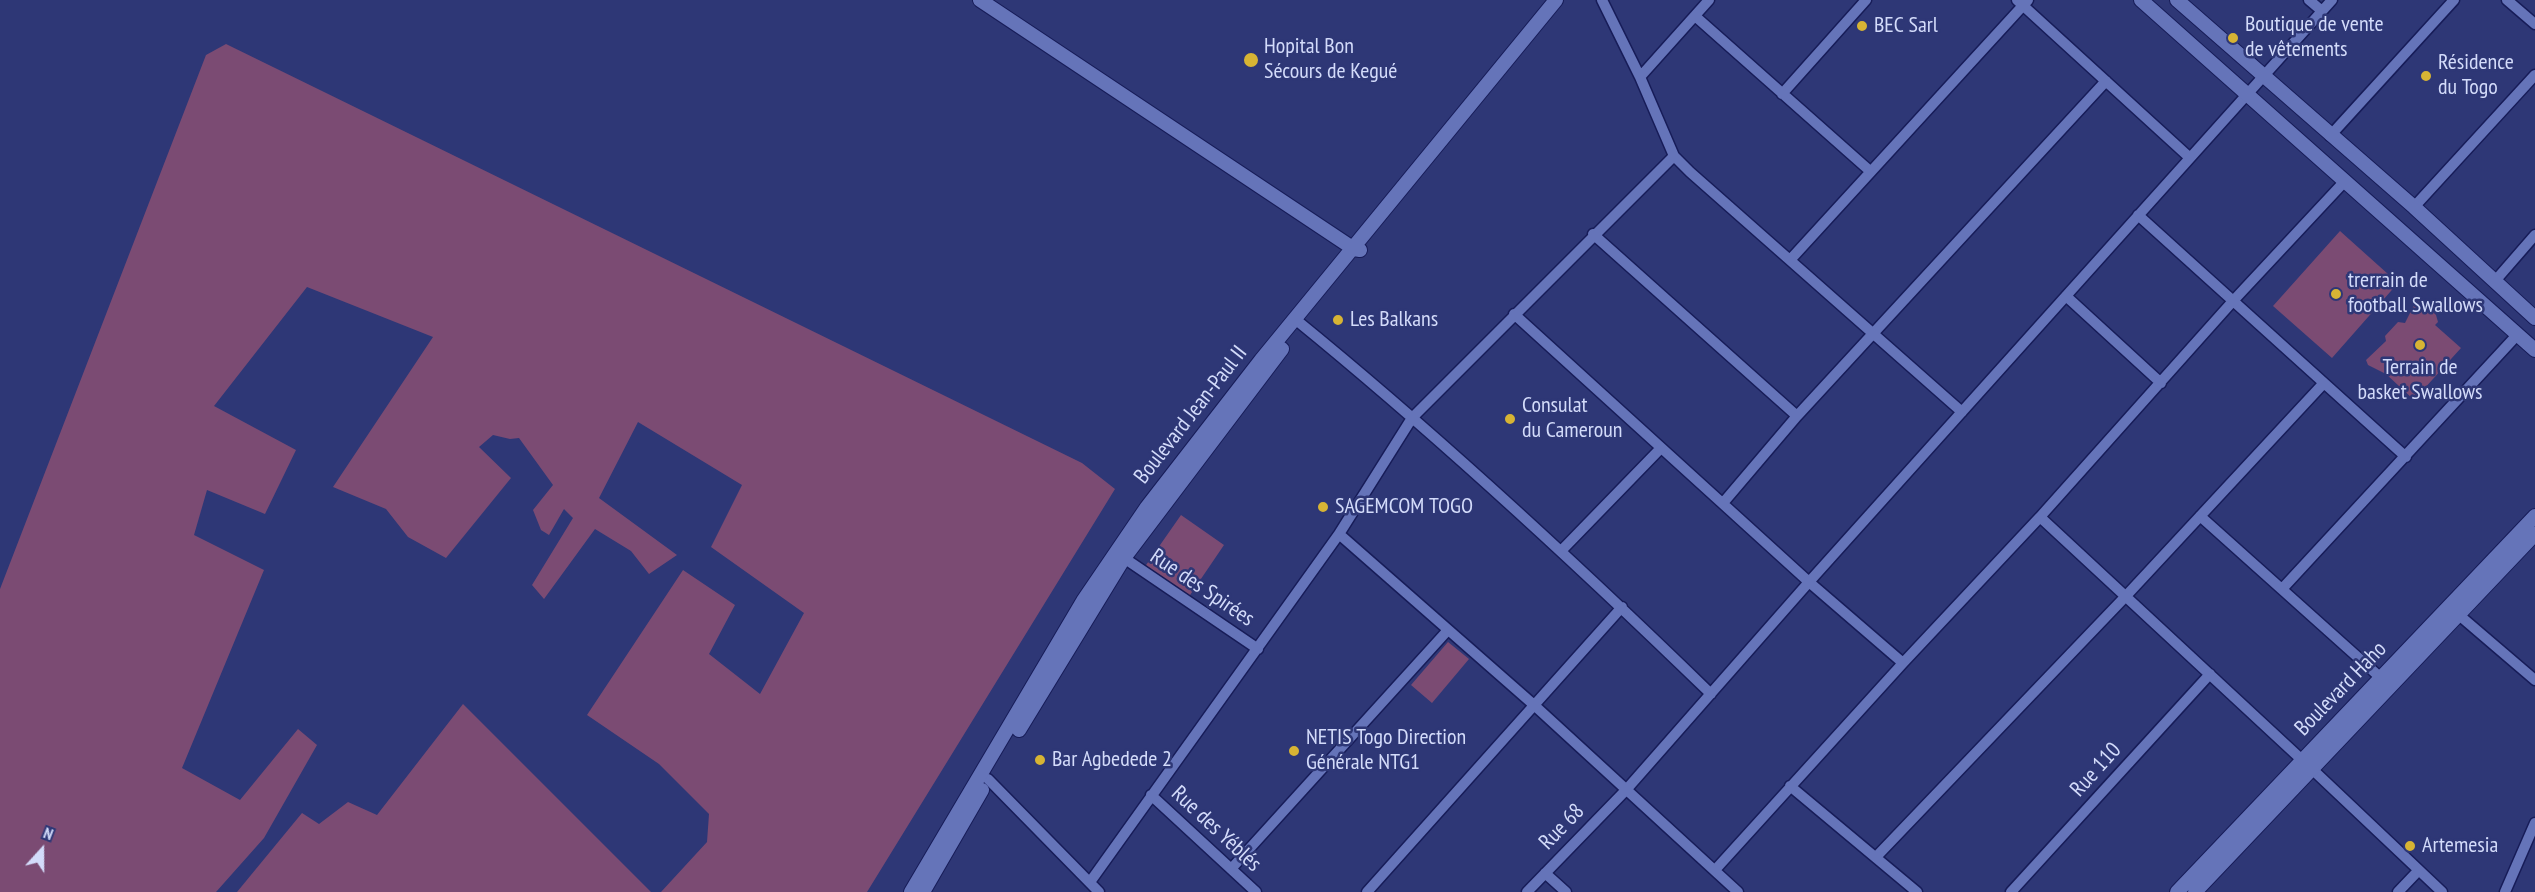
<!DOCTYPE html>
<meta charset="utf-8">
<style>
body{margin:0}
#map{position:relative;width:2535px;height:892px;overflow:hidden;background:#2e3776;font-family:"PT Sans Narrow",sans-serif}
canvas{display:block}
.north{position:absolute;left:12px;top:820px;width:60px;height:60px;-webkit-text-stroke:4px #2e3776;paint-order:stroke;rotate:21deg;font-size:16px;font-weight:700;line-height:24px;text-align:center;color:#d3dbfa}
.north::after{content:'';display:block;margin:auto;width:21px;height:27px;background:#d3dbfa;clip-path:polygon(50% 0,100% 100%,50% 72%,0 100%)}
</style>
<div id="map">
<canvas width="2535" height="892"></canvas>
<div class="north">N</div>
</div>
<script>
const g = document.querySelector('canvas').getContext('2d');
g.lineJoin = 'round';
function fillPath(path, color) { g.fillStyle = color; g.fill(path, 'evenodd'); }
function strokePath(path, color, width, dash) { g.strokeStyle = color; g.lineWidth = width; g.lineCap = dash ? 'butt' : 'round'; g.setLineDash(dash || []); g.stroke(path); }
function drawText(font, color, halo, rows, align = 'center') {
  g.font = font + ' "PT Sans Narrow",sans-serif'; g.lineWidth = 5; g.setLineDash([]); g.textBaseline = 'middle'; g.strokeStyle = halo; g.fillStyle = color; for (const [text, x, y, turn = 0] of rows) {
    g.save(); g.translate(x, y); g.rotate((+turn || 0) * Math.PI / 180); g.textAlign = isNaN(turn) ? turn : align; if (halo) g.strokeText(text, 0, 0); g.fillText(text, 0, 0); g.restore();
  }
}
fillPath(new Path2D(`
 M226,44L1082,463L1115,489L867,892H661L707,842L709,814L659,764L587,715L683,570L735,605L709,654L760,694L804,613L711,547L742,485L638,422L599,498L677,555L649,574L631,551L595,529L544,599L532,585L573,518L564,509L549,535L541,530L533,510L553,485L519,438L510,439L493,435L479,447L511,478L446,558L408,537L386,509L333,487L433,337L307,287L214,406L296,450L265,514L207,490L194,535L264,570L182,768L240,800L298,729L317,745L264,838L216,892H0V589L206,55Z
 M2340,231L2398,283L2332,358L2273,306Z
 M2419,295L2436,315L2438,322L2435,325L2461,348L2414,400L2386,374L2368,365L2366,360L2386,341L2385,336L2398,322L2405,323Z
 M1181,515L1224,545L1188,598L1144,568Z
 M1448,642L1469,659L1432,703L1411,685Z
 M463,704L651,892H237L302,813L319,824L348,802L377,815Z`), '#7b4b73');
const minor = new Path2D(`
 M1602,0L1640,77L1674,156L1690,172L1962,412
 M2017,0L2189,157
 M2309,0L2322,11
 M2507,0L2535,24
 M1695,16L1870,171
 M1640,77L1709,0
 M1782,94L1866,0
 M2330,136L2454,0
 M2414,207L2535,75
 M2138,215L2406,457
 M1593,234L1797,416
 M1790,260L2028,0
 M2495,281L2535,235
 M2066,296L2161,383
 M1514,314L1809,582L1903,663
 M1295,319C1440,437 1577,564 1711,694
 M1723,503L1797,416L2106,81
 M2200,516L2381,678
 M2040,517L2301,759
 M1339,534L1534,705L1738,892
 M1561,551L1661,448
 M1124,558L1258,649
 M2282,589L2518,334
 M2459,615L2535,680
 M2313,770L2442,892
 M988,779L1099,892
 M1790,786L1917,892
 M1151,795L1256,892
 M1876,857L2125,597L2323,384
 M1231,869L1448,630
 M1715,870L1903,663L2040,517L2233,301L2345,181
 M1545,873L1566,892
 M1090,882L1339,534L1412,418L1674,156
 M1367,892L1622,607
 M1527,892L1626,790L1809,582L2332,0
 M2011,892L2210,674
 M2398,892L2418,871
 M2505,892L2535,823`);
const secondary = new Path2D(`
 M980,0L1354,249L1360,250
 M2141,0L2535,350
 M2177,0L2414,207L2535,318
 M1019,730L1124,558L1282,349
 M911,892L1083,601L1147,507L1261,360L1556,0
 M923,892L982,790
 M2177,892L2535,516
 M2195,892L2535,534`);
strokePath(minor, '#171c58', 13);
strokePath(secondary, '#171c58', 16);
strokePath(minor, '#6574b9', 10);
strokePath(secondary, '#6574b9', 14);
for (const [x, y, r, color] of [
 [1862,26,6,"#d7b434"],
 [2233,38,6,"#d7b434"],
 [1251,60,8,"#d7b434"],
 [2426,76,6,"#d7b434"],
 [2336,294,6,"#d7b434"],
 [1338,320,6,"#d7b434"],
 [2420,345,6,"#d7b434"],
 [1510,419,6,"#d7b434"],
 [1323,507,6,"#d7b434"],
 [1294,751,6,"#d7b434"],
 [1040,760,6,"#d7b434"],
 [2410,846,6,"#d7b434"]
]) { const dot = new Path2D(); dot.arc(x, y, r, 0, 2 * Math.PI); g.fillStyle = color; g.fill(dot); strokePath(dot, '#2e3776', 2); }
drawText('22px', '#d3dbfa', '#2e3776', [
 ["Boutique de vente",2245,25],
 ["de vêtements",2245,50],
 ["BEC Sarl",1874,26],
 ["Hopital Bon",1264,47],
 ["Sécours de Kegué",1264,72],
 ["Résidence",2438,63],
 ["du Togo",2438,88],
 ["trerrain de",2348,281],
 ["football Swallows",2348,306],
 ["Les Balkans",1350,320],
 ["Terrain de",2420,368,"center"],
 ["basket Swallows",2420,393,"center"],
 ["Consulat",1522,406],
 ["du Cameroun",1522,431],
 ["SAGEMCOM TOGO",1335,507],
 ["NETIS Togo Direction",1306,738],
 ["Générale NTG1",1306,763],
 ["Bar Agbedede 2",1052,760],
 ["Artemesia",2422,846]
], 'left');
drawText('22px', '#d3dbfa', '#2e3776', [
 ["Boulevard Jean-Paul II",1191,415,-52],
 ["Rue des Spirées",1202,588,34],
 ["Boulevard Haho",2341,689,-46],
 ["Rue 110",2096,770,-48],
 ["Rue 68",1562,827,-46],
 ["Rue des Yéblés",1216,829,43]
]);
</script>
